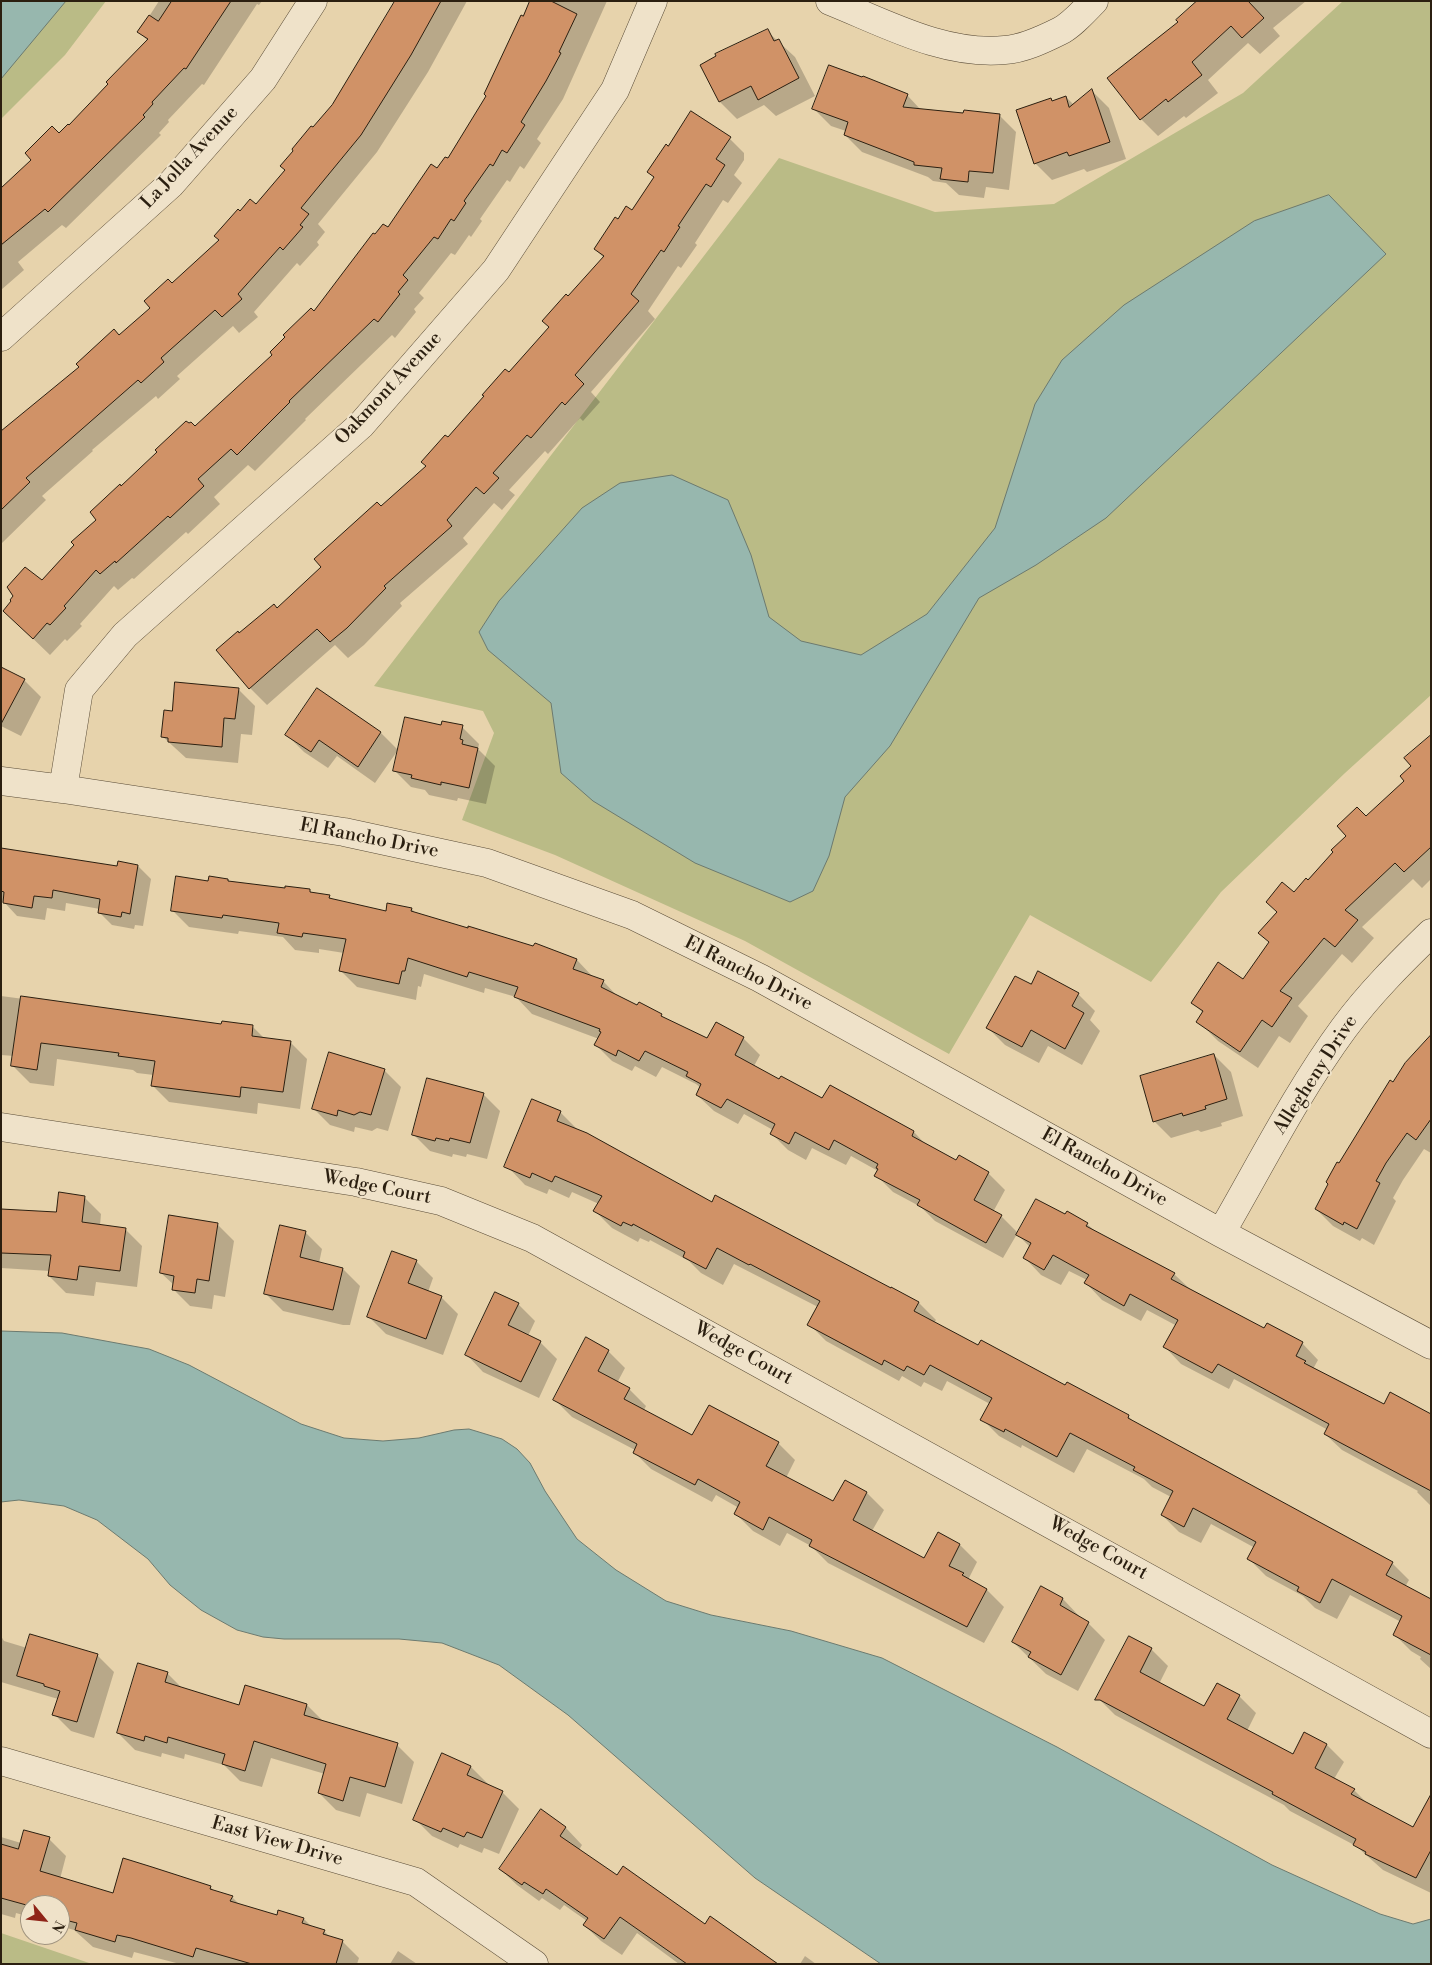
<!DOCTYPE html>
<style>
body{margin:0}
#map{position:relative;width:1432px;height:1965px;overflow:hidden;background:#e7d3ac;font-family:"Libre Bodoni",serif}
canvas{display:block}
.frame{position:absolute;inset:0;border:2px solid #2b1f10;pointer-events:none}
.north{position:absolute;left:20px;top:1895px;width:50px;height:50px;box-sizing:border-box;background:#efe2c9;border:1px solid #a1947f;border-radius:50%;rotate:118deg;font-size:14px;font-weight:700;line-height:20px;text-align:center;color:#2b1f10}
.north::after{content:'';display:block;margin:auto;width:18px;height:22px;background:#8f2418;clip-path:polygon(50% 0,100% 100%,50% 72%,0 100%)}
</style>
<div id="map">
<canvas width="1432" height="1965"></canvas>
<div class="frame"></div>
<div class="north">N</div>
</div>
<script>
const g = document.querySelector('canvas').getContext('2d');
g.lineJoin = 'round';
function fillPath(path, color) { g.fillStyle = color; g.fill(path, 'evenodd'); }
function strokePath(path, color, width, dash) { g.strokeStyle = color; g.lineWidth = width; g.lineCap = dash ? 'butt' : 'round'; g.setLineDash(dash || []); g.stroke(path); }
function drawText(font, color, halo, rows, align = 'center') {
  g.font = font + ' "Libre Bodoni",serif'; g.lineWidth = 4; g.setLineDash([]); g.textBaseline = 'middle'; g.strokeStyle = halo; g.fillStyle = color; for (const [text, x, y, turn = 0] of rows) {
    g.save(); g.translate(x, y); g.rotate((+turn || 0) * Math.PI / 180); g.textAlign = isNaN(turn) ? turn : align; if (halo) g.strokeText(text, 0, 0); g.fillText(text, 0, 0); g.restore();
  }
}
fillPath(new Path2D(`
 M1,1H106L65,55L1,119Z
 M1343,1H1431V695L1345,773L1221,892L1151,982L1030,915L949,1054L745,941L555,855L462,820L494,733L483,711L374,686L779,158L935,212L1054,204L1243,93Z
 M1,1933L92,1964H1Z`), '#babb86');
const water = new Path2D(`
 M1,1H66L1,79Z
 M1329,195L1386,254L1106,518L1036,565L979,598L890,746L845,797L829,856L813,891L790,902L695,863L593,801L561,773L551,703L488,650L479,632L499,601L582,508L620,483L672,475L728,500L751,555L769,617L801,641L861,655L927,614L995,528L1035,404L1062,360L1124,305L1254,221Z
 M1,1331L62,1333L149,1349L189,1365L301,1424L344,1438L383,1441L419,1438L454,1430L469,1429L502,1439L517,1449L530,1463L545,1491L577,1539L616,1570L666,1601L711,1615L791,1631L882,1658L1057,1747L1272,1865L1380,1914L1413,1924L1431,1919V1964H881L755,1878L568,1715L499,1665L442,1643L399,1639H284L263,1637L237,1630L201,1610L170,1585L148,1559L97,1520L64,1506L19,1500L1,1502Z`);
fillPath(water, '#97b7ae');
strokePath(water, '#6c7a6f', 1);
fillPath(new Path2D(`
 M159,1H262L259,5L257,4L204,85L202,84L168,120L169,122L159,133L161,135L66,228L62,225L18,262L24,270L1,290V190L84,112L148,41L139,32Z
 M396,1H467L428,72L377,152L318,224L325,232L317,242L319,245L300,266L297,263L254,312L258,317L239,333L233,326L177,376L180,379L158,399L156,396L92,450L93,451L42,496L46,500L1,544V440L152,308L172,284L220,240L240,213L256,206L286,171L313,129L333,106Z
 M532,1H607L563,99L537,139L541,143L524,169L520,166L510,182L507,180L480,219L482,221L471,237L469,235L455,255L451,253L419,293L424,298L414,309L416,312L395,338L392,335L305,419L306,420L255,471L248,465L214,497L220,504L188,534L186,532L134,579L132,578L118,590L114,586L80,624L82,626L67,641L65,639L50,655L22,628L32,610L122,488L195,428L274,355L314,313L438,169L448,160L487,96Z
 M1196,1H1306L1273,28L1280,36L1260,54L1248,43L1208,80L1218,93L1186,118L1184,116L1158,136L1141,119L1180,22Z
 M767,31L795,57L815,96L776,116L764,105L737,119L720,102L701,65Z
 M1092,91L1109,108L1126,159L1087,172L1084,169L1052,180L1035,163L1051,100L1053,102L1066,97L1074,105Z
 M907,95L921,110L964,115H999L1016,132L1009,190L986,187L984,198L959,195L946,183L933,181L928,177L862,152L845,135L846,131L831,126L814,109Z
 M726,135L744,153V160L734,175L742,183L728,203L723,200L695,243L697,245L681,268L678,266L648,311L655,319L591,392L600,402L583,421L580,418L548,454L545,451L509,490L515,495L502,510L494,503L463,538L468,544L400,603L402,606L364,645L348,658L335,645L267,705L250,688L240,634L278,610L323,567L381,508L427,466L448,439L550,327L568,298L604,258L595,249L618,221L632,212L655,178L649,172L668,147Z
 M1,669L24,680L41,697L21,736L1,726Z
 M238,689L255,706L252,735L241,734L238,763L186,758L162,736L173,712Z
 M318,690L381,733L398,750L375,783L337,756L328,768L304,752L287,735Z
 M442,727H462L479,744L478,749L495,766L486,804L458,798L457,801L429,795L425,790L411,787L394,770Z
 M1431,737V879L1422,888L1413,879L1362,927L1374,938L1352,963L1342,954L1298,1006L1308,1016L1290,1043L1279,1036L1258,1068L1218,1041L1201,1024L1203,1013L1193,1003L1243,981L1270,943L1294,894L1366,818L1406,782Z
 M1,850L118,867L138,866L151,879L143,926L135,925L134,929L112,925L99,912L100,909L66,903L65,911L47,908L45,920L17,916L4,902H1Z
 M228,880L230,882L310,891L313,894L329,896L333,901L387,912L388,904L412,909L416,914L534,947L535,944L577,960L593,977L603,981L618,997L661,1015L666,1020L707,1040L716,1023L743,1038L760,1055L754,1066L780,1081L823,1100L830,1087L914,1132L928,1147L956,1162L959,1157L988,1173L1005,1190L993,1212L1001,1216L1019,1234L1066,1216L1087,1224L1096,1232L1174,1274L1191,1290L1264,1330L1302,1343L1318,1360L1313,1369L1431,1448V1506L1417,1492L1418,1491L1342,1450L1325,1434L1328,1430L1234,1379L1229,1389L1181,1364L1165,1347L1177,1326L1147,1310L1141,1321L1102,1300L1086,1283L1087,1280L1069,1271L1061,1285L1041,1275L1025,1258L1031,1248L1017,1234L1003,1258L935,1221L921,1207L893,1192L876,1175L878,1171L851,1156L846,1165L812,1148L806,1160L788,1150L772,1134L773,1130L744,1114L738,1124L714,1111L697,1095L701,1088L696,1084L662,1067L656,1077L635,1066L632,1071L612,1061L596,1045L599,1039L532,1014L516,997L485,988L484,993L424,974L421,987L418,986L416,1000L357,987L340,970L344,953L319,949V953L295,950L283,937L239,931L238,934L189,927L172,910L209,882Z
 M1032,986L1078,994L1095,1011L1090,1020L1100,1031L1082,1065L1048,1046L1039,1063L1005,1045L988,1028Z
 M1,996L222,1025L253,1027L265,1039L290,1042L307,1059L300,1109L258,1103L257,1114L169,1102L152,1085L154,1075L137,1073L133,1070L57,1059L54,1086L30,1083L13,1066L14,1056L1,1055Z
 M1431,1036V1153L1424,1149L1403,1180L1393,1198L1396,1201L1374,1245L1362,1238L1360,1241L1333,1226L1316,1209L1339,1165L1393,1084Z
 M1214,1055L1231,1072L1243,1116L1221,1123L1222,1126L1201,1132L1198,1130L1171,1138L1154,1121Z
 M384,1070L401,1087L388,1131L377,1128L372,1131L355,1127L354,1132L330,1125L313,1108Z
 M483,1094L500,1111L487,1159L467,1154L466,1157L453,1154L452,1157L430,1151L413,1134Z
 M560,1112L577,1129L713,1204L892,1289L919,1303L936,1320L934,1323L979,1347L1128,1416L1136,1424L1392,1563L1409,1580L1405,1587L1431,1600V1669L1420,1659L1421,1657L1411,1651L1394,1634L1401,1622L1350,1595L1337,1619L1315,1608L1303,1596L1266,1576L1249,1559L1255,1548L1211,1524L1201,1543L1179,1532L1162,1515L1171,1497L1152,1487L1144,1479L1087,1449L1074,1473L1022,1445L1021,1448L999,1436L982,1419L990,1404L947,1381L942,1391L924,1382L921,1387L902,1376L899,1381L826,1341L809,1324L818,1307L734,1264L723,1285L701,1273L689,1261L650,1240L649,1242L640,1238L638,1242L612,1228L595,1211L599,1204L572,1192L569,1198L549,1189L547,1194L525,1185L508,1167Z
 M84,1197L101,1214L100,1226L125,1229L142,1246L137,1287L96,1282L94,1296L66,1293L49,1276L50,1271L1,1268V1199L2,1210L58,1213Z
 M217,1224L234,1241L225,1297L214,1295L212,1309L190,1306L173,1289L174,1285L161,1273Z
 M305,1232L322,1249L319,1263L343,1269L360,1286L350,1325H343L283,1311L266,1294Z
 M416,1261L433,1278L428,1292L441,1297L458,1314L443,1355L386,1334L369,1317Z
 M518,1304L535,1321L528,1336L540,1342L557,1359L539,1398L483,1372L467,1355Z
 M608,1351L625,1368L617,1383L629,1389L646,1406L644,1410L693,1437L778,1443L795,1460L786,1478L834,1503L867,1493L884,1510L872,1531L925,1559L938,1533L960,1545L977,1562L968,1580L987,1590L1004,1607L984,1643L828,1563L811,1546L787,1533L780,1546L753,1531L736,1514L739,1508L716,1495L712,1502L651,1469L634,1452L635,1450L572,1417L555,1400Z
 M1063,1599L1079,1616V1617L1088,1623L1105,1640L1078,1691L1046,1674L1013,1642Z
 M1,1636L4,1641L27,1648L97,1655L114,1672L94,1738L71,1731L54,1714L58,1699L1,1682Z
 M1151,1649L1168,1666L1159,1684L1205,1708L1239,1696L1256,1713L1247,1731L1293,1755L1305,1733L1327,1745L1344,1762L1334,1779L1354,1790L1369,1805L1414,1829L1431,1807V1893L1383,1870L1356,1846L1290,1811L1284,1805L1115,1715L1098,1698Z
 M167,1673L183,1689L240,1706L246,1687L307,1705L324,1722L397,1745L414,1762L402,1804L367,1793L360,1817L336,1810L319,1793L325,1774L271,1758L262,1787L240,1781L224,1765L185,1754L184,1759L162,1753L161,1757L135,1750L118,1733Z
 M471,1767L488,1784L487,1785L502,1792L519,1809L499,1854L484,1848L482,1853L460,1844L458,1848L432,1836L415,1819Z
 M541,1811L566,1828L582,1845L579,1850L618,1877L776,1964H679L637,1933L622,1955L601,1941L584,1925L587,1921L564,1905L560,1910L542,1898L539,1901L517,1885L500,1869Z
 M1,1837L21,1843L49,1839L66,1856L60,1879L114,1895L210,1887L216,1892L232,1897L241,1906L278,1917L304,1919L312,1927L324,1931L331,1938L342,1941L359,1958L357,1964H180L134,1952L132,1958L93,1947L74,1930L60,1926V1905H30V1917L16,1913L15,1918L1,1914Z
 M398,1951L417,1964H390Z
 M805,1956L816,1964H800Z`), '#0003');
const building = new Path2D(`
 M172,1H231L186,69L184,68L152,102L153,104L143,115L145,117L48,212L45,209L1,245V188L31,160L25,153L52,126L59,133L68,124L69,125L108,84L106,82L148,39L137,32L149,15L158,21Z
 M395,1H441L411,55L361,135L301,208L309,214L300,225L303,227L283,250L280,247L238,294L242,299L222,317L215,310L161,358L164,362L141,383L138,380L26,478L30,482L1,510V431L79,367L76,364L114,329L119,335L150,308L144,301L168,279L172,283L219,240L214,236L238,209L240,211L250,199L256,204L285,170L280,166L293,151L292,149L311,126L313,127L332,105Z
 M530,1H551L577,14L559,52L561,53L546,81L521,122L525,125L507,153L502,150L493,166L490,164L464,201L466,203L454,221L451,219L438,239L434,237L403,275L408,280L398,292L400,294L378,322L374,319L289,401L290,402L237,455L231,449L198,479L204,486L170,518L168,516L116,563L115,561L100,574L96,570L64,606L66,608L50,625L47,623L33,639L3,611L11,601L10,600L13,596L7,587L25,567L42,580L74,545L71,542L96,520L90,512L120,484L121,486L157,452L155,450L186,421L189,423L191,422L195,426L272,355L270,352L285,337L283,335L311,308L314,311L373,233L375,234L383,224L388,227L431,164L437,168L445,157L448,158L486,96L484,94L521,15L523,16Z
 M1197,1H1248L1264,18L1242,38L1231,26L1192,62L1202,75L1168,102L1166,99L1140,120L1107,78L1178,22L1176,20Z
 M768,29L774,41L779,39L799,78L758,100L751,86L719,102L700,65L716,56L715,54Z
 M829,65L862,77L863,76L908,94L903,107L963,113L964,110L1000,114L993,173L969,171L968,182L940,179L942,168L914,165V162L844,135L848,122L812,109Z
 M1092,89L1110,142L1069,156L1067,152L1034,164L1016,110L1051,98L1052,101L1066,96L1069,107Z
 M691,111L731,137L716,159L725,165L711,187L706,184L678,226L680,227L664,252L661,250L631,294L639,301L575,375L584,384L565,405L562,402L531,438L527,435L493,473L499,478L484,494L476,487L447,520L452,526L384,586L386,588L347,628L330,642L317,629L249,689L216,650L238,631L239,633L274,604L277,608L321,567L314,559L377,502L381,506L426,466L421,462L445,435L448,437L484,396L482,395L505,369L509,372L549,327L542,321L566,294L568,296L604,256L594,249L615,217L618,219L626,206L632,210L654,177L647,172L666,144L668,146Z
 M1,667L25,679L1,724Z
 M175,682L239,688L235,719L224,718L222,747L168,742V738L161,737L164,710L172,711Z
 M317,688L381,732L358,767L319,740L311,752L285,735Z
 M405,717L441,725L442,721L463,725L460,739L463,740L462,744L478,748L469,788L441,782V785L411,778L412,775L393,771Z
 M1431,735V847L1404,872L1395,863L1345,910L1358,920L1335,947L1324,938L1280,991L1292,998L1272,1027L1262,1020L1240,1052L1196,1022L1203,1011L1191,1003L1218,962L1243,979L1269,942L1258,933L1277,912L1266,902L1282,882L1294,892L1306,878L1308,880L1333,852L1331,850L1346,836L1337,826L1357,807L1366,816L1404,781L1400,776L1411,766L1404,758Z
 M1,848L117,866L118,861L138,865L130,914L122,912L121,917L98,913L100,899L53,890L52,898L34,896L32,908L3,903L4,892L1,891Z
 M176,876L208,881L209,876L228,879V881L285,888V886L310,889V892L330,895L329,898L386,911L387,903L412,908L411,911L468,928V926L533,946L535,943L577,959L573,969L604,980L601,987L637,1005L639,1002L662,1014L661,1016L707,1038L716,1022L744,1037L735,1055L779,1079L781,1076L822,1098L830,1085L914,1131L912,1136L956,1160L959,1155L989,1172L974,1200L1002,1215L986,1243L917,1205L920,1200L874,1176L878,1169L876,1168L878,1164L834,1140L829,1150L795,1132L789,1144L770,1134L775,1124L727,1099L721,1108L696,1095L701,1084L686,1076L688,1072L645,1051L639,1061L618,1050L616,1056L594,1045L601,1032L599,1031L600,1029L514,997L518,987L469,972L467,977L408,958L405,971H402L399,984L339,971L346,939L303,933L302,937L277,933L279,923L223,915L222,918L171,911Z
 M1038,971L1079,993L1072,1006L1084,1013L1065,1049L1031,1030L1022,1047L986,1028L1015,976L1031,984Z
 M21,996L221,1024L222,1021L253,1025L252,1036L291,1041L283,1092L241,1087L240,1097L151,1086L155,1061L118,1056L119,1053L41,1043L37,1070L11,1066Z
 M1431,1035V1119L1416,1140L1407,1133L1386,1163L1376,1181L1380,1183L1357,1229L1344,1222L1343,1225L1315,1209L1328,1184L1326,1182L1337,1162L1339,1163L1390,1080L1393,1082L1405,1063Z
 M329,1052L385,1069L371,1115L360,1112L354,1115L338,1110L337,1116L312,1109Z
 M1214,1054L1227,1099L1205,1106L1206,1109L1183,1116L1182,1113L1153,1122L1140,1076Z
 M427,1078L484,1093L470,1143L450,1138L449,1141L436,1138L435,1141L412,1135Z
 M532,1099L561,1111L557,1121L587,1133L712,1202L715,1195L891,1288V1287L919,1302L914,1311L978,1345L981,1340L1065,1385L1067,1382L1129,1415L1128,1418L1393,1562L1386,1575L1431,1599V1655L1393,1635L1402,1616L1332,1579L1320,1603L1297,1591L1299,1587L1247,1559L1256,1542L1193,1508L1184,1527L1161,1515L1173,1491L1133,1470L1135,1467L1070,1433L1057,1457L1005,1429L1004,1432L980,1420L992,1398L930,1365L924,1375L907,1366L904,1371L884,1360L882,1365L807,1325L820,1301L750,1264L749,1265L717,1248L706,1269L683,1257L685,1252L633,1224L632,1226L623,1222L621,1226L593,1211L602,1196L555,1176L552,1182L532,1173L530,1178L504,1167Z
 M59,1192L85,1196L82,1222L126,1228L120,1271L79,1266L77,1280L48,1276L51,1255L1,1253V1209L56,1212Z
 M1036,1199L1065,1214L1067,1211L1088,1223L1086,1226L1175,1273L1171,1279L1264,1328L1267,1323L1303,1342L1296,1356L1306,1361L1304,1363L1384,1404L1390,1392L1431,1414V1491L1324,1434L1329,1424L1218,1364L1212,1373L1163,1347L1178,1320L1130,1294L1124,1306L1084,1283L1089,1275L1053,1255L1044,1270L1023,1258L1031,1243L1016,1235Z
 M169,1215L218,1223L209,1281L197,1279L195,1293L172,1290L174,1276L160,1273Z
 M280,1225L306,1231L300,1257L343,1268L333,1310L264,1294Z
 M392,1251L417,1260L408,1283L442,1296L426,1339L367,1317Z
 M495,1292L519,1303L508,1325L541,1341L521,1382L465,1355Z
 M586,1337L609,1350L598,1371L630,1388L624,1399L692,1435L709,1405L779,1442L766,1466L833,1501L845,1480L867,1492L853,1520L924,1558L938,1532L960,1544L949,1566L964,1573L962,1575L987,1589L967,1627L809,1546L812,1540L769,1517L763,1530L734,1514L740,1502L698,1479L695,1485L633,1453L637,1444L553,1400Z
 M1041,1586L1063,1598L1060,1605L1089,1622L1061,1675L1028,1657L1031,1652L1012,1642Z
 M30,1634L98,1654L77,1722L52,1715L60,1691L44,1686V1684L17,1676Z
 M1129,1636L1152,1648L1140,1672L1204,1706L1217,1683L1240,1695L1227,1719L1293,1754L1304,1732L1327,1744L1315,1768L1355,1789L1351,1794L1413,1827L1431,1794V1850L1416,1878L1365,1854L1366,1852L1353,1845L1356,1839L1272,1794L1273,1792L1100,1700H1095Z
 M138,1663L168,1672L165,1682L239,1705L245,1685L307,1704L304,1715L398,1743L385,1787L350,1777L343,1801L318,1793L326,1764L254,1741L245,1771L222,1764L225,1754L168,1737L167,1743L145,1736L144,1741L117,1733Z
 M442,1753L471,1766L467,1775L503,1791L482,1838L467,1832L464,1837L443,1828L441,1832L413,1820Z
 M541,1809L566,1827L560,1836L617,1875L623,1866L705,1924L710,1916L778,1964H687L620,1917L604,1939L583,1925L588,1918L546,1889L543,1894L524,1882L522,1885L499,1869Z
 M24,1830L50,1837L40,1871L113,1893L123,1858L152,1867L211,1886L210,1889L233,1896L230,1901L277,1915L278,1910L304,1918L302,1923L325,1930L323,1934L343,1940L336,1964H252L196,1948L193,1957L131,1938L117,1935L115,1942L75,1930L77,1923L61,1919L60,1905L30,1906L1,1898V1844L18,1849Z`);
fillPath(building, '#d09267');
strokePath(building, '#2b1f10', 1);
const minor = new Path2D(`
 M830,1C885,23 944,56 1005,50C1023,49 1044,39 1060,31C1072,25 1084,11 1094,1
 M1,337L171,184L263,79L313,1
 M1,781L63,789L344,832L487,863L632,915L760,978L1221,1233L1431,1345
 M63,789L79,690L125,635L361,425L496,270L615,90L653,1
 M1,1127L356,1182L441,1201L532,1238L1431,1734
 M1221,1233C1261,1164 1297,1092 1344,1028C1370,993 1400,963 1431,933
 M1,1761L416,1882L534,1964`);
strokePath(minor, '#5a4c37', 29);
strokePath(minor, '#efe2c9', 28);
drawText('19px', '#2b1f10', '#efe2c9', [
 ["La Jolla Avenue",190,158,-47],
 ["Oakmont Avenue",389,389,-47],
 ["El Rancho Drive",369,839,11],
 ["El Rancho Drive",748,974,27],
 ["Allegheny Drive",1316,1075,-57],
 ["El Rancho Drive",1104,1168,29],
 ["Wedge Court",377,1188,11],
 ["Wedge Court",743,1354,29],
 ["Wedge Court",1098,1549,29],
 ["East View Drive",277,1842,16]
]);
</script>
